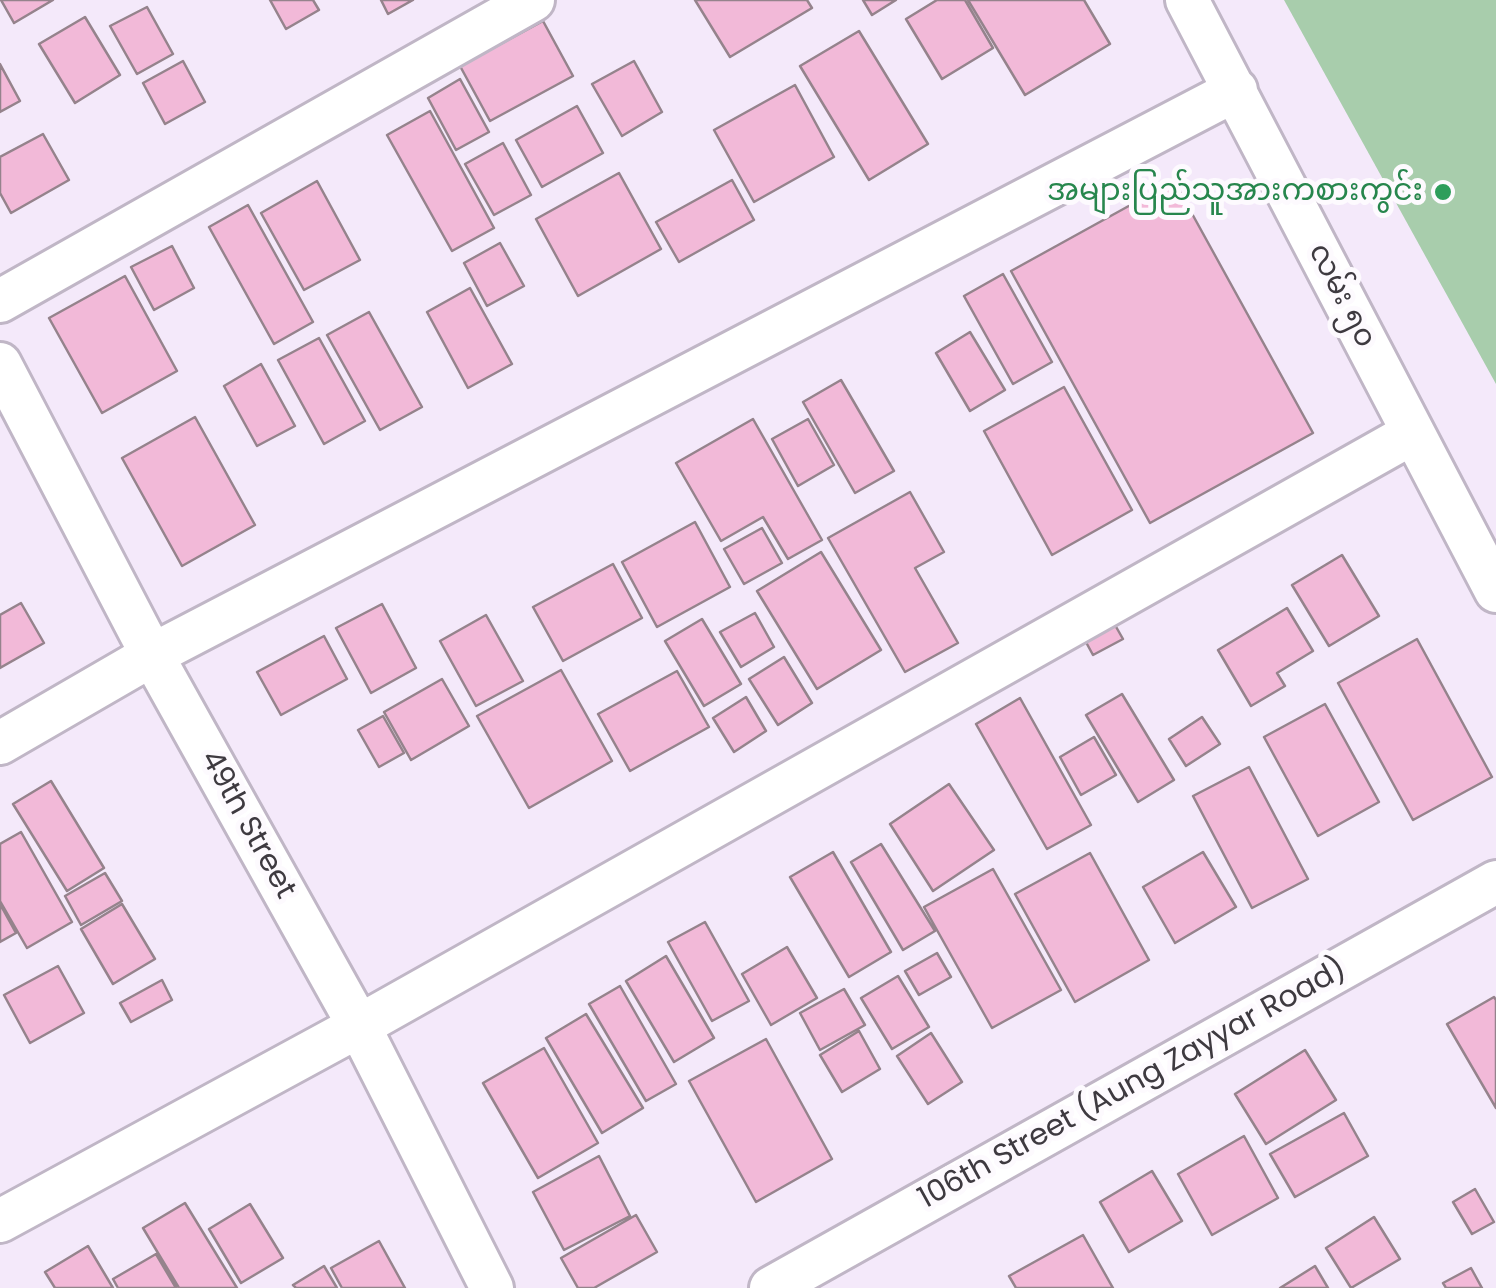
<!DOCTYPE html>
<meta charset="utf-8">
<style>
body{margin:0}
canvas{display:block;background:#f4e9fa}
</style>
<canvas width="1496" height="1288"></canvas>
<script>
const g = document.querySelector('canvas').getContext('2d');
g.lineJoin = 'round';
function fillPath(path, color) { g.fillStyle = color; g.fill(path, 'evenodd'); }
function strokePath(path, color, width, dash) { g.strokeStyle = color; g.lineWidth = width; g.lineCap = dash ? 'butt' : 'round'; g.setLineDash(dash || []); g.stroke(path); }
function drawText(font, color, halo, rows, align = 'center') {
  g.font = font + ' Poppins,"Noto Sans Myanmar",sans-serif'; g.lineWidth = 10; g.setLineDash([]); g.textBaseline = 'middle'; g.strokeStyle = halo; g.fillStyle = color; for (const [text, x, y, turn = 0] of rows) {
    g.save(); g.translate(x, y); g.rotate((+turn || 0) * Math.PI / 180); g.textAlign = isNaN(turn) ? turn : align; if (halo) g.strokeText(text, 0, 0); g.fillText(text, 0, 0); g.restore();
  }
}
fillPath(new Path2D(`
 M1284,0H1496V384Z`), '#a8cdac');
const building = new Path2D(`
 M1,0H53L14,23Z
 M270,0H313L319,10L286,29Z
 M381,0H413L388,14Z
 M695,0H807L812,8L730,57Z
 M863,0H896L872,15Z
 M937,0H965L993,48L942,79L906,19Z
 M968,0H1084L1110,44L1025,95Z
 M147,7L173,54L137,74L110,26Z
 M85,17L120,75L75,103L39,44Z
 M543,21L573,76L490,121L460,66Z
 M859,31L928,144L869,180L800,66Z
 M183,61L205,102L165,124L143,83Z
 M634,61L662,112L622,136L592,84Z
 M0,64L20,101L0,112Z
 M460,79L489,132L456,150L428,98Z
 M795,85L834,157L754,202L714,130Z
 M577,106L603,153L542,187L516,140Z
 M430,111L494,228L452,251L387,135Z
 M43,134L69,180L11,213L0,193V157Z
 M503,143L531,195L494,215L465,164Z
 M619,173L661,249L578,296L536,219Z
 M732,180L754,220L679,262L656,222Z
 M317,181L360,260L304,290L261,213Z
 M1174,181L1313,433L1150,523L1011,271Z
 M248,205L313,322L274,344L209,227Z
 M500,243L524,286L487,306L464,263Z
 M172,246L194,288L154,310L131,267Z
 M1003,274L1052,362L1013,384L964,296Z
 M125,276L177,371L102,413L49,318Z
 M470,288L512,364L468,388L427,312Z
 M369,312L422,407L380,430L327,335Z
 M970,332L1005,390L970,411L936,353Z
 M319,338L365,421L324,444L278,360Z
 M261,364L295,426L257,446L224,386Z
 M841,380L894,471L855,493L803,402Z
 M1064,387L1132,510L1052,555L984,431Z
 M195,417L255,525L182,566L122,458Z
 M753,419L822,540L788,559L763,517L721,541L676,463Z
 M808,419L834,465L798,486L772,439Z
 M910,492L944,552L915,568L958,643L905,672L828,538Z
 M695,522L730,587L657,627L622,562Z
 M762,528L782,563L744,584L724,549Z
 M821,552L881,650L817,689L757,591Z
 M1342,555L1379,616L1329,646L1292,585Z
 M613,564L642,618L563,661L533,607Z
 M21,603L44,643L0,668V615Z
 M382,604L416,668L371,693L336,628Z
 M1287,608L1313,651L1277,673L1285,686L1251,706L1218,650Z
 M755,613L774,647L741,667L720,632Z
 M486,615L523,681L476,706L440,641Z
 M1111,618L1123,639L1093,655L1081,633Z
 M702,619L741,684L704,706L665,641Z
 M324,636L347,679L281,715L257,672Z
 M1417,639L1492,777L1413,820L1338,683Z
 M784,657L812,703L778,725L749,679Z
 M561,670L612,761L529,808L477,716Z
 M677,671L709,727L630,771L598,714Z
 M442,679L469,726L411,760L384,712Z
 M1122,694L1174,780L1138,802L1086,715Z
 M746,697L766,731L734,752L713,718Z
 M1020,698L1091,825L1047,849L976,724Z
 M1325,704L1379,802L1318,836L1264,737Z
 M383,716L404,753L379,767L358,730Z
 M1202,717L1220,744L1186,766L1169,739Z
 M1094,737L1116,775L1081,795L1060,757Z
 M1249,767L1308,879L1252,908L1193,796Z
 M51,781L104,868L67,891L13,804Z
 M949,784L994,850L933,891L890,824Z
 M21,832L72,922L27,948L0,901V844Z
 M881,844L935,931L903,950L851,862Z
 M833,852L891,952L849,977L790,877Z
 M1203,852L1236,907L1175,943L1143,887Z
 M1090,853L1149,960L1075,1002L1015,894Z
 M993,869L1061,990L992,1028L924,907Z
 M105,873L122,901L81,925L65,896Z
 M0,904L16,933L0,942Z
 M122,904L155,959L113,984L81,929Z
 M705,922L749,1001L712,1021L668,942Z
 M787,947L817,998L771,1025L742,974Z
 M937,953L951,977L919,995L905,971Z
 M666,956L714,1038L674,1062L626,981Z
 M58,966L84,1013L30,1043L4,995Z
 M898,976L929,1027L892,1049L861,998Z
 M162,980L172,1000L131,1022L120,1003Z
 M620,986L676,1084L646,1101L589,1004Z
 M844,989L865,1025L820,1050L800,1013Z
 M1494,997L1496,1000V1108L1447,1024Z
 M586,1014L643,1108L602,1133L546,1038Z
 M859,1031L880,1069L842,1092L820,1055Z
 M931,1033L962,1082L928,1104L897,1056Z
 M766,1039L832,1159L756,1202L689,1081Z
 M544,1048L598,1143L538,1178L483,1083Z
 M1305,1050L1336,1100L1266,1144L1235,1094Z
 M1344,1113L1368,1156L1295,1197L1270,1154Z
 M1244,1136L1278,1198L1212,1235L1178,1174Z
 M599,1156L630,1216L564,1250L533,1192Z
 M1152,1171L1182,1221L1129,1252L1100,1202Z
 M1475,1189L1494,1222L1472,1234L1453,1202Z
 M185,1203L237,1288H179L143,1228Z
 M250,1204L283,1258L241,1283L209,1229Z
 M636,1215L657,1252L594,1288H578L561,1258Z
 M1374,1217L1400,1259L1351,1288L1326,1248Z
 M1083,1235L1113,1288H1016L1009,1276Z
 M379,1241L405,1288H342L331,1268Z
 M88,1246L113,1288H55L45,1272Z
 M156,1254L176,1288H118L113,1279Z
 M324,1266L337,1288H296L293,1285Z
 M1315,1266L1328,1288H1280Z
 M1471,1268L1482,1288H1446L1443,1283Z`);
fillPath(building, '#f2b9d8');
strokePath(building, '#95838c', 2.5);
const street = new Path2D(`
 M1187,0L1496,591
 M0,301L533,0
 M0,364L152,655L359,1026L492,1288
 M0,743L152,655L1236,90
 M0,1221L359,1026L1411,434
 M771,1288L1496,882`);
strokePath(street, '#c0b6c6', 48);
strokePath(street, '#fff', 42);
for (const [x, y, r, color] of [
 [1443,192,10,"#2e9e5b"]
]) { const dot = new Path2D(); dot.arc(x, y, r, 0, 2 * Math.PI); g.fillStyle = color; g.fill(dot); strokePath(dot, '#fdfafe', 4); }
drawText('30px', '#27864d', '#fdfafe', [
 ["အများပြည်သူအားကစားကွင်း",1423,192]
], 'right');
drawText('30px', '#3e3a40', '#fdfafe', [
 ["လမ်း ၅၀",1341,296,63],
 ["49th Street",247,825,61],
 ["106th Street (Aung Zayyar Road)",1133,1085,-29]
]);
</script>
